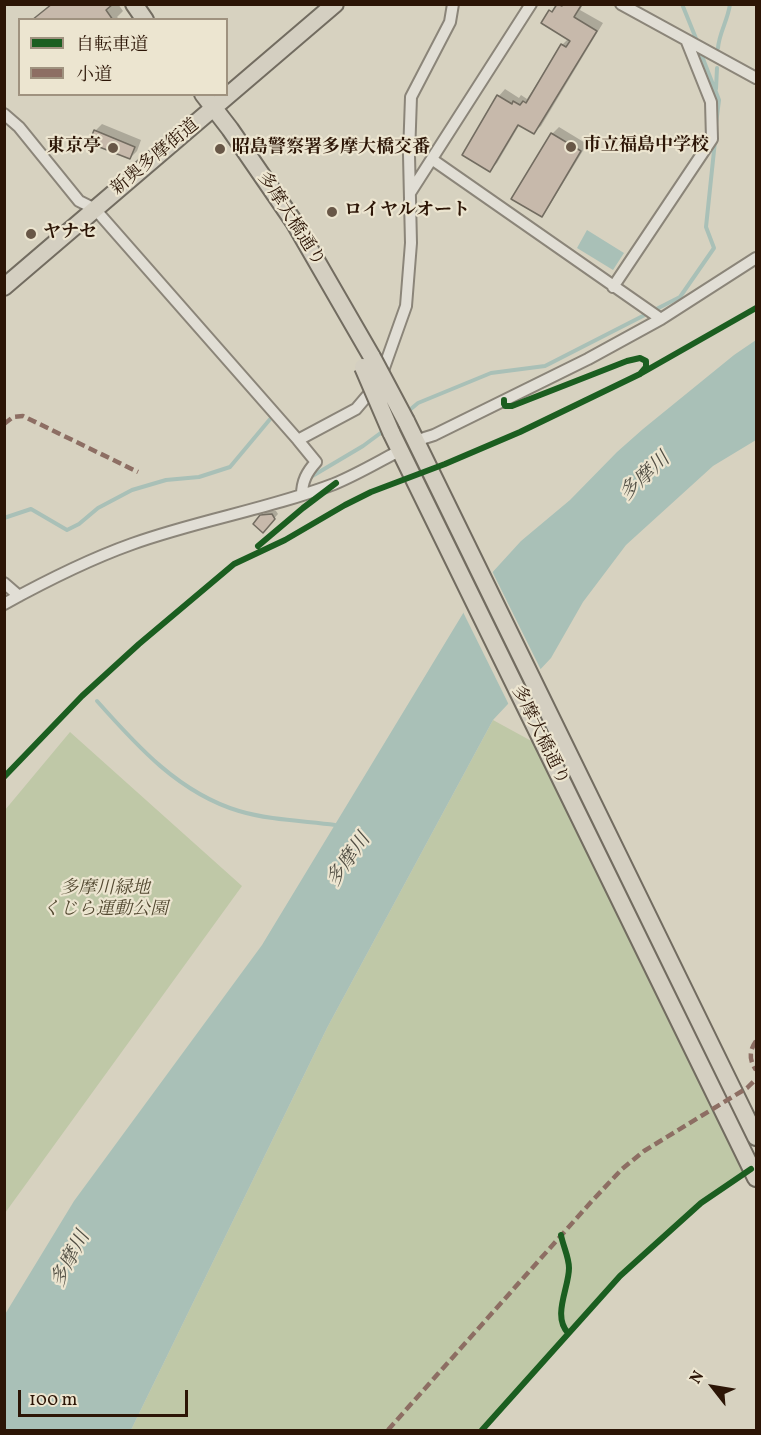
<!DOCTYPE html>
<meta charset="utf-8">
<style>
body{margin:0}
#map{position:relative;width:761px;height:1435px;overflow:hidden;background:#d7d2c0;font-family:Vollkorn,"Noto Serif JP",serif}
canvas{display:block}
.frame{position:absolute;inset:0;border:6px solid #2c1506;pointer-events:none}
.legend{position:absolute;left:18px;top:18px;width:210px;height:78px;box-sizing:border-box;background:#ece5d0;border:2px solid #9f927f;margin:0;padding:8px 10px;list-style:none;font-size:18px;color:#2c1506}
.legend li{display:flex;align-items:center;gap:12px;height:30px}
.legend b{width:30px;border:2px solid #9f927f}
.north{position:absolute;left:683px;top:1357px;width:60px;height:60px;-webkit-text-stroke:4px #ece5d0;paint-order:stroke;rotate:301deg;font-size:16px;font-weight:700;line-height:24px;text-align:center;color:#2c1506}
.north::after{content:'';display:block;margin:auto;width:21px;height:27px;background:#2c1506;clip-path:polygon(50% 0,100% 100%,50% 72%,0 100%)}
.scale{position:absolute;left:18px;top:1390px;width:170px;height:27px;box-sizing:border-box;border:3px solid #2c1506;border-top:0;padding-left:8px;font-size:18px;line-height:21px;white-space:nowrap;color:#2c1506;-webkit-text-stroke:4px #ece5d0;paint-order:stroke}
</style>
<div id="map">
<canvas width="761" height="1435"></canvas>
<div class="frame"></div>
<ul class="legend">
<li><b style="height:8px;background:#1b5e20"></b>自転車道</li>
<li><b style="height:8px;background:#8d6e63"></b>小道</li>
</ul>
<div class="north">N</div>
<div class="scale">100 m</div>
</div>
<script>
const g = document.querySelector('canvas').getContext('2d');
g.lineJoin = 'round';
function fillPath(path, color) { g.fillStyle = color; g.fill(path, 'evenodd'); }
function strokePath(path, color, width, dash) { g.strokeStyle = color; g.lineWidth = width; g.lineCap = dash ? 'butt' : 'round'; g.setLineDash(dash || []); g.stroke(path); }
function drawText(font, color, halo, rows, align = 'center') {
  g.font = font + ' Vollkorn,"Noto Serif JP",serif'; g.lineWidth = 4.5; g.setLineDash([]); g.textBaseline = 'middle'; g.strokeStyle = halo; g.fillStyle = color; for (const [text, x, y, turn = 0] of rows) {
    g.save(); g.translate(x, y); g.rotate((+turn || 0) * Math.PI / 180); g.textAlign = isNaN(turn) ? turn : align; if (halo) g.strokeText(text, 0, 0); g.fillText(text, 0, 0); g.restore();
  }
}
fillPath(new Path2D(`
 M493,720L546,749L751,1169L701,1203L620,1276L482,1430H131L327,1028Z
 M70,732L242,886L5,1213V810Z`), '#bfc8a7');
fillPath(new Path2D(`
 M587,230L624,253L613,270L577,248Z
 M756,340V440L713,466L626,545L583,602L551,658L493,720L327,1028L131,1430H5L4,1316L7,1311L74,1201L262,945L479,587L521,541L570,500L617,452L643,429L734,355Z`), '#a9c0b7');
fillPath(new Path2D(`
 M491,569L542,672L510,707L462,610L477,585Z`), '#d7d2c0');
fillPath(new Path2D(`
 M51,4H118L123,11L117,17L120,20H32Z
 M557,4H583L580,10L603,23L541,126L534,132L520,124L497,163L490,170L499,96L505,89L519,98L521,95L527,99L562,45L569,38L544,23Z
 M102,124L141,140L137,151L130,158L95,131Z
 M559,127L587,144L548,208L542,215L552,134Z
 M266,511H276L278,514L263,531L262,516Z`), '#0003');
strokePath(new Path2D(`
 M682,4L697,41
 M718,48C719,33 728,20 730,4
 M700,51L719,100L716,124
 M716,89L717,68
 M406,413L418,403L491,373L545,366L680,297L714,248L706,227L715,141
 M309,478L363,446L386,429
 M4,518L31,509L67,530L79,524L98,508L132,490L166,480L199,477L230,467L271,418
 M97,701C137,746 179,793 239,811C269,820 304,821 335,825`), '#a9c0b7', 4);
const building = new Path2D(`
 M52,4H113L106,10L113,20H32Z
 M557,4L562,6L563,4H582L574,17L597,31L534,134L518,125L490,172L462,155L497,95L512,104L513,101L520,105L523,101L526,103L561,44L566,47L570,41L541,23L549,10L552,12Z
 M94,130L135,147L130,159L89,143Z
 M551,133L581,151L542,217L511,199Z
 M272,514L275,519L263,533L253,524L260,515Z`);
fillPath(building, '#c7b9ab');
strokePath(building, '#726c60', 1.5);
const street = new Path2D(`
 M621,4L756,78
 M4,114L19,127L79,201L95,209L298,440
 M433,160L661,319
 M410,193L531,4
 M613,287L712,139L711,102L687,42
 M415,441L434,435L588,359L661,319L756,258
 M302,495C302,481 307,472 316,462L298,440L356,409L379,382L406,306L411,243L409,155L411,97L450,22L453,4
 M4,583L19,596
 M4,604C44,582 90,559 132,544C199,520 269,509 334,484C356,475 378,462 399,451`);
const primary = new Path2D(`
 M134,4L145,20
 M203,94L230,129L294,222L372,357
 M4,287L335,4
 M406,421L756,1137
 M391,432L756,1178`);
strokePath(street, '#8b8579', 14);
strokePath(primary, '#726c60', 20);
strokePath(street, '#e1ded5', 10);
strokePath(primary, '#d4cfc1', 16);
const primaryBridge = new Path2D(`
 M372,357L406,421
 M363,367L391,432`);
strokePath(primaryBridge, '#726c60', 20, []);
strokePath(primaryBridge, '#d4cfc1', 16);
strokePath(new Path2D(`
 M4,424L13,417L23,416L138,472
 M756,1041C749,1051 749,1060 756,1070
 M388,1430L591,1202L622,1169L644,1151L747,1088L756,1079`), '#8d6e63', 4.5, [9, 4.5]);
strokePath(new Path2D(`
 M504,400V404L505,406H512L627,361L640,358L646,361V367L640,374
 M258,546L303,508L336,483
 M4,777L82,696L139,644L234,564L285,540L345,505L371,492L445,464L520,432L640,374L756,308
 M561,1235C563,1246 569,1257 569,1268C569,1288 552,1316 568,1333
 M482,1430L620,1276L701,1203L751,1169`), '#1b5e20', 6);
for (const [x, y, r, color] of [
 [571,147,6,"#685747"],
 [113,148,6,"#685747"],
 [220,149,6,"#685747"],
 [332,212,6,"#685747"],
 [31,234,6,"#685747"]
]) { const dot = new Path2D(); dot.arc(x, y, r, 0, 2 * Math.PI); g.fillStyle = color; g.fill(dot); strokePath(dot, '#ece5d0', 2); }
drawText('bold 18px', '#2c1506', '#ece5d0', [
 ["市立福島中学校",583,147],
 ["東京亭",101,148,"right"],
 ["昭島警察署多摩大橋交番",232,149],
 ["ロイヤルオート",344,212],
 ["ヤナセ",43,234]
], 'left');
drawText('18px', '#2c1506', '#ece5d0', [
 ["新奥多摩街道",156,158,-40],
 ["多摩大橋通り",290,220,57],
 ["多摩大橋通り",539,736,64]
]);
drawText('italic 18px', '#524830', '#ece5d0', [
 ["多摩川緑地",105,890],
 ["くじら運動公園",105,911]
]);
drawText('italic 20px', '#514e43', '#ece5d0', [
 ["多摩川",646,478,-43],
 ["多摩川",350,861,-55],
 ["多摩川",72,1260,-62]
]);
</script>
